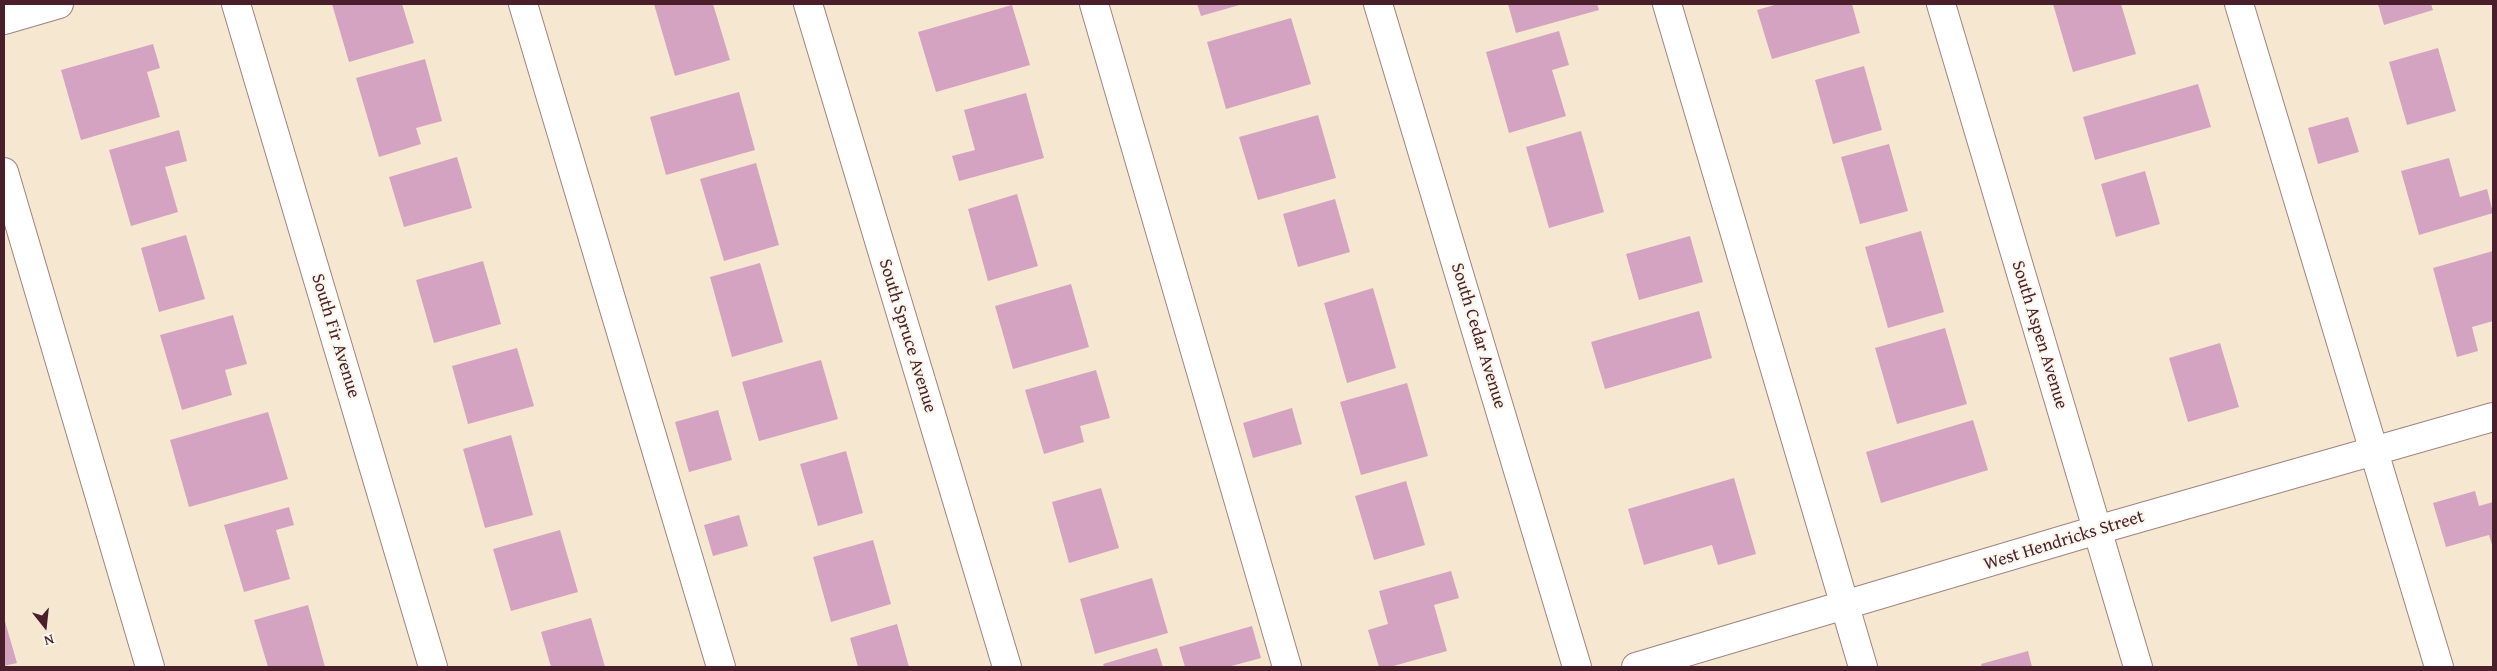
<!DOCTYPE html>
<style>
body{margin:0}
#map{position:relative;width:2497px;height:671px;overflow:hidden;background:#f6e7d0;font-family:"Gentium Book Plus",serif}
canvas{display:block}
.frame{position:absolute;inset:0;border:5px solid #4a1f2b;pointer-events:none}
.north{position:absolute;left:20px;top:601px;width:50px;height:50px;-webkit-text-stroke:4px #fbf7ec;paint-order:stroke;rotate:164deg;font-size:14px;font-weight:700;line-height:20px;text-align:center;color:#4a1f2b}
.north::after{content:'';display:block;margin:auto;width:18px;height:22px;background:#4a1f2b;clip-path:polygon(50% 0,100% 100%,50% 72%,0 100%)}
</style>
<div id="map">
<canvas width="2497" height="671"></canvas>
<div class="frame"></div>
<div class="north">N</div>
</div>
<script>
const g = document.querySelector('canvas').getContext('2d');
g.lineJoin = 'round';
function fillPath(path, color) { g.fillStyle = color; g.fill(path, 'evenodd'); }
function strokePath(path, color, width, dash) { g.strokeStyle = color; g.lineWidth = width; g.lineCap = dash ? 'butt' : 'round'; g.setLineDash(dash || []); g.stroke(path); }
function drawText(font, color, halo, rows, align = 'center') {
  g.font = font + ' "Gentium Book Plus",serif'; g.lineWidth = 4.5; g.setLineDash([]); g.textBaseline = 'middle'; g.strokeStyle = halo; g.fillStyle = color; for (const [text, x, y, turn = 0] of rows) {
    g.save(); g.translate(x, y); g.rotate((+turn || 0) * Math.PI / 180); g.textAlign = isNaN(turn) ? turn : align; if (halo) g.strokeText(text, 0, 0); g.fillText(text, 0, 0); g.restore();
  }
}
fillPath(new Path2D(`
 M332,4H402L414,43L349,62Z
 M654,4H713L730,60L675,76Z
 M1197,4H1243L1201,16Z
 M1508,4H1597L1599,10L1516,33Z
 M1778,4H1852L1860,33L1772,59L1757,10Z
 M2053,4H2121L2136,54L2073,72Z
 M2378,4H2431L2433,10L2384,25Z
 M1012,5L1030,65L936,92L918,32Z
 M1291,18L1311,84L1226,109L1207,42Z
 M1559,31L1569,65L1552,70L1566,116L1509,133L1486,52Z
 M153,44L160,68L147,72L160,117L81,140L61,70Z
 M2438,48L2456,111L2407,125L2389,62Z
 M425,59L442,121L416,128L421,144L379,157L356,78Z
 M1864,66L1882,130L1833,144L1815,80Z
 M2198,84L2211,127L2095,160L2083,117Z
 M739,92L755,150L666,175L650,117Z
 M1026,93L1044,158L959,181L952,156L975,150L964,110Z
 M1318,115L1336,178L1258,200L1239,137Z
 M2348,117L2359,152L2318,164L2308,128Z
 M179,130L187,161L165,167L178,212L131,226L109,150Z
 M1581,131L1604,212L1549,228L1526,147Z
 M1889,144L1908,211L1860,224L1841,157Z
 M457,157L472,208L404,227L389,177Z
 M2449,158L2460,197L2487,189L2493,213L2419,235L2401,171Z
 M756,163L779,245L724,261L700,179Z
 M2145,171L2160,224L2116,237L2101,184Z
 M1017,194L1038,266L988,281L968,209Z
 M1335,199L1350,252L1298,267L1283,214Z
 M1921,231L1944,312L1888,328L1865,247Z
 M186,235L205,299L159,312L141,248Z
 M1690,236L1703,282L1639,300L1626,254Z
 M2493,251V321L2472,327L2478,351L2457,357L2433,268Z
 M483,261L501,324L434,343L416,280Z
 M760,263L783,342L732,357L710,277Z
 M1071,284L1089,347L1013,369L995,306Z
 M1373,288L1396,368L1347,383L1324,303Z
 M1699,311L1712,358L1605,389L1591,342Z
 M233,315L247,364L225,370L232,395L182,410L160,335Z
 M1945,328L1967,404L1897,424L1875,348Z
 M2220,343L2239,407L2188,422L2169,358Z
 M517,348L534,406L468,424L452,366Z
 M821,360L838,419L759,441L742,382Z
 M1096,370L1110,418L1080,426L1084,442L1044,454L1025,390Z
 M1407,383L1428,456L1361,475L1340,402Z
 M1292,408L1302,444L1253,458L1243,423Z
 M718,410L732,460L689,472L675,422Z
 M268,412L288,479L189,507L170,440Z
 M1973,420L1988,470L1881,503L1866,452Z
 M511,435L533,515L485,528L463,449Z
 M846,451L863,513L818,526L800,464Z
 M1734,478L1756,554L1718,565L1712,545L1644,565L1628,509Z
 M1406,481L1425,545L1374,560L1355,496Z
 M1101,488L1119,548L1069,563L1052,502Z
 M2475,491L2479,506L2493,502V548L2489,535L2446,547L2433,503Z
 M289,507L294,525L276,530L290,579L244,592L224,525Z
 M739,515L748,546L713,556L704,525Z
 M560,530L578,592L511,611L493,549Z
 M873,540L891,604L831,622L813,557Z
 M1451,571L1459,598L1434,605L1447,651L1390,667H1379L1368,630L1388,624L1379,591Z
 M1152,578L1168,633L1095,654L1080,599Z
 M308,605L325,667H268L254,620Z
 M4,618L17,663L4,666Z
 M591,618L605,667H551L541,632Z
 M897,624L909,667H858L850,638Z
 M1252,626L1261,658L1228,667H1185L1179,647Z
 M1157,648L1163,667H1104L1103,664Z
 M2028,651L2032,667H1982L1981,664Z`), '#d5a3c2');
const minor = new Path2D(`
 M236,4L433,667
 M523,4L721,667
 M808,4L1007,667
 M1094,4L1287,667
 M1378,4L1577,667
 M1667,4L1863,667
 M1941,4L2138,667
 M2239,4L2439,667
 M4,20L59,4
 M4,172L150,667
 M1636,667L2097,530L2493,417`);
strokePath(minor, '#a0837e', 30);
strokePath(minor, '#fff', 28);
drawText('18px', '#4a1f2b', '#fbf7ec', [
 ["South Aspen Avenue",2039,335,73],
 ["South Fir Avenue",335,336,73],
 ["South Spruce Avenue",907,336,73],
 ["South Cedar Avenue",1478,336,73],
 ["West Hendricks Street",2064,541,-17]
]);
</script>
